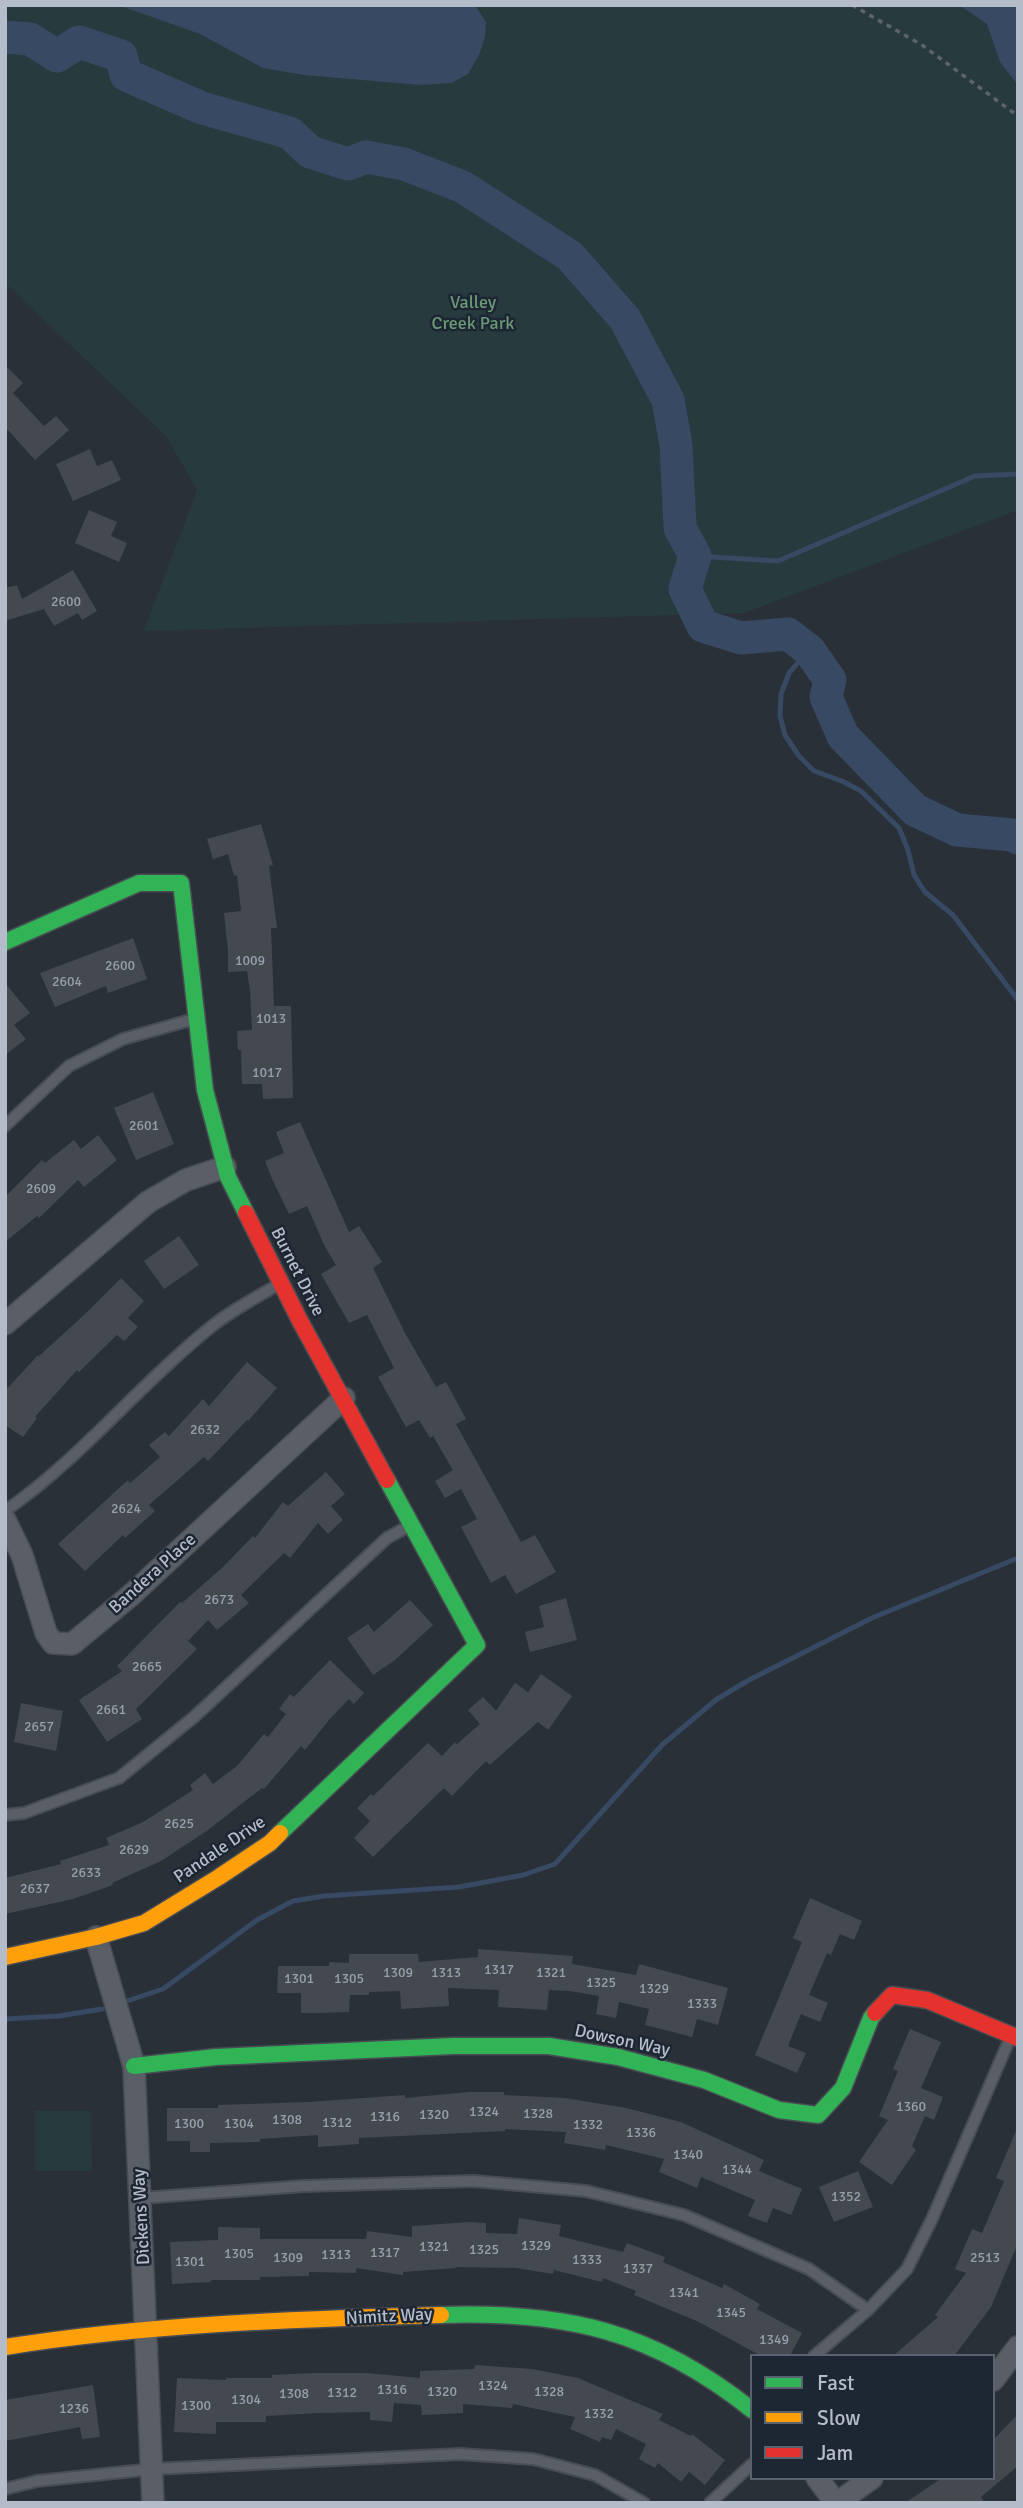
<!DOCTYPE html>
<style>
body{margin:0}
#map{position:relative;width:1023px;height:2508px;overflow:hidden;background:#2a3038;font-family:Signika,sans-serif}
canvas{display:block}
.frame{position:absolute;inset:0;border:7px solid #b4bcc9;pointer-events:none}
.legend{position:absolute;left:750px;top:2354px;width:245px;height:126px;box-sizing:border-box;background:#1d2633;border:2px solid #59626f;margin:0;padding:9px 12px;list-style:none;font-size:21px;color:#b4bcc9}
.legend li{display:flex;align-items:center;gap:14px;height:35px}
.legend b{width:35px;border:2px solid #59626f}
</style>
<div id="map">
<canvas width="1023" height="2508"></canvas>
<div class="frame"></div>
<ul class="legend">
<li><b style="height:9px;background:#30b455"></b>Fast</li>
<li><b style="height:9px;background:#ff9f0a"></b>Slow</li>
<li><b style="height:9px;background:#e5322d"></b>Jam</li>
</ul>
</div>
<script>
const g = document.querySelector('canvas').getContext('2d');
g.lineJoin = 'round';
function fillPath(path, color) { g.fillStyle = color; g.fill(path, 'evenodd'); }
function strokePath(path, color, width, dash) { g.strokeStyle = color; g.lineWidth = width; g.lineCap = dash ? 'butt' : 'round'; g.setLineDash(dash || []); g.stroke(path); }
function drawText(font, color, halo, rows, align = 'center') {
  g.font = font + ' Signika,sans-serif'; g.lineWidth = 5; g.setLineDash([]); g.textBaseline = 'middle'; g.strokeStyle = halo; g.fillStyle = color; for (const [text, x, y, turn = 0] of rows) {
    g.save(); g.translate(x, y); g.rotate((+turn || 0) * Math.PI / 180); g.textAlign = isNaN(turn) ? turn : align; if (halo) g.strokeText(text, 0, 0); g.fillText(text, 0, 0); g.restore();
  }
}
fillPath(new Path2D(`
 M5,5H1018V510L744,613L144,631L197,490L166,436L5,283Z
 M35,2111H91L92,2171H35Z`), '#273a3e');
fillPath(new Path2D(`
 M118,5H475L486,22L485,37L479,55L468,74L451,83L420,85L304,75L263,68L200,34Z
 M959,5H1018V85L1000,62L987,24Z`), '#384963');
strokePath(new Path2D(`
 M695,556L778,561L975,476L1018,474
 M809,650L789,673L781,694L780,716L785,735L799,756L814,771L842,781L861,791L899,828L908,850L914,875L925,892L953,915L1018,1000
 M127,2001L163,1989L257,1920L293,1901L324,1896L459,1887L523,1875L555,1864L662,1745L717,1699L749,1680L872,1618L1018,1558
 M5,2019L59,2016L102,2009`), '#384963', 5);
strokePath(new Path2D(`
 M5,37L30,39L57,56L79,42L121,56L126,75L202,108L290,133L310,152L348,164L366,157L404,164L463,187L570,256L625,319L668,400L676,445L680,528L695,556L685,589L703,626L741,638L788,634L809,650L830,680L826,697L843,736L915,810L957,830L1013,835L1018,838`), '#384963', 33);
fillPath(new Path2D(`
 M5,365L23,383L13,393L44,426L56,416L69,430L35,460L5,427Z
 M90,449L97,466L112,460L121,480L73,501L56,464Z
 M89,510L117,522L111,536L127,543L119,562L75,543Z
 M73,570L97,611L82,620L78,613L54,626L44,609L5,621V588L17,585L22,599Z
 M261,824L273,865L269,866L277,928H271L274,1006H291L293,1098L263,1099L262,1084H242L241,1050H238L237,1031L252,1030L250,990L247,971L228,972V951L224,913L241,911L237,875L234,876L228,854L213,859L207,839Z
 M133,938L147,979L108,993L106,986L55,1007L40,973Z
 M5,983L30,1013L14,1025L26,1039L5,1055Z
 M153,1092L174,1144L136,1160L114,1108Z
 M300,1122L349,1232L359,1226L382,1262L373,1268L405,1333L436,1387L446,1382L466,1419L456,1424L521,1542L535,1535L556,1572L516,1594L505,1575L491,1583L461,1527L477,1519L461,1489L445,1498L435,1481L453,1470L433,1436L430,1438L419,1420L406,1427L378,1377L394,1368L367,1315L349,1323L321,1274L336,1265L325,1247L307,1206L289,1214L273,1181L265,1161L284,1153L276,1132Z
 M98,1135L117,1160L84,1187L78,1180L39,1218L37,1216L5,1242V1197L42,1160L45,1163L74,1140L81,1149Z
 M179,1236L199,1265L164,1289L144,1261Z
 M121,1278L144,1301L128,1318L138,1327L124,1341L117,1335L79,1372L77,1370L35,1417L37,1418L23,1437L5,1425V1391L38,1355L39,1356L84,1315Z
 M247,1362L277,1388L248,1421L247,1420L208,1461L204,1457L149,1505L155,1511L125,1538L123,1535L85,1571L58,1544L128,1480L130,1483L160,1457L149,1445L165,1432L169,1436L203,1399L209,1406Z
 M326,1472L345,1494L331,1506L343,1520L328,1534L318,1523L290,1558L284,1553L241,1595L249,1603L217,1630L208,1620L188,1641L197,1649L136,1709L142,1719L107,1742L79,1700L122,1671L117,1666L180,1602L182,1603L223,1567L253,1536L255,1538L283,1502L288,1506Z
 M566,1598L577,1640L530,1652L525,1632L544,1627L539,1606Z
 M410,1600L433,1625L395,1660L373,1675L347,1638L368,1624L374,1632Z
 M330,1660L364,1693L354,1704L349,1699L329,1720L305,1750L301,1746L264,1789L262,1788L208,1830L161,1861L112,1883L113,1885L73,1899L5,1914V1878L61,1864L60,1861L109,1845L106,1838L143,1822L193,1790L190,1785L205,1773L213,1784L237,1766L264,1734L268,1737L286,1714L279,1709L290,1694L294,1697Z
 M541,1674L572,1696L548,1730L538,1722L490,1765L486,1761L452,1796L444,1788L373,1857L354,1838L370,1821L357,1808L371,1794L373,1796L428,1743L442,1756L455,1742L457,1744L480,1724L468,1710L483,1697L496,1711L515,1683L528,1692Z
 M21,1703L63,1711L56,1751L14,1742Z
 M810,1898L862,1921L854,1940L840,1934L831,1955L827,1953L809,1995L828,2003L820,2022L801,2014L788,2046L806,2053L797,2073L755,2055L802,1942L793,1938Z
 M478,1949L573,1956L572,1964L636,1975L639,1964L728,1988L718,2025L697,2019L692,2037L645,2025L649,2009L619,2002L616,2018L596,2014L599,1996L570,1991L549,1990L547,2010L498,2007L499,1990L448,1988L449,2006L401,2009L400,1991L369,1992V1995H350L349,2012L320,2013H301V1993H277L278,1966H329V1962L349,1963V1954H418L419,1962L478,1957Z
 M910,2029L941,2042L921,2088L943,2097L934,2120L925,2116L912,2146L916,2150L892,2185L859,2162L888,2120L879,2116L898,2071L893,2069Z
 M469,2092H504V2095L565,2098L626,2108L681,2122L764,2160L759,2171L802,2189L791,2215L773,2208L767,2223L748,2216L755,2200L701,2177L697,2188L659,2172L664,2159L606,2145L605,2150L564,2143L566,2132L505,2129V2131L359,2138V2144L318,2147V2135L260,2139V2142L210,2143V2152H190V2141H167V2108H218V2105L308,2102L405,2095V2098Z
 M1018,2126V2243L991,2307L954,2356H893L938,2317L935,2315L966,2273L955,2269L972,2229L982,2233L1004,2181L996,2178Z
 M858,2171L873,2207L834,2222L819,2187Z
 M519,2218L561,2225L559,2236L623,2252L627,2243L665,2257L663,2262L722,2288L724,2284L760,2304L757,2309L802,2333L790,2356H761L699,2322L634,2295L636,2291L603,2278L602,2282L554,2270L553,2274L516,2268L456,2267V2268L403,2272V2275L356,2268V2273L309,2272V2276L260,2277V2280H211V2282L172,2284L170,2242L218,2240V2227L260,2228V2239H366L367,2231L412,2237V2226L470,2222L486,2223V2233L517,2234Z
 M475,2365L532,2369L578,2378L663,2414L659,2420L691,2436L692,2434L725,2460L705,2485L689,2472L681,2482L658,2463L655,2468L639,2459L646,2444L616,2429L611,2440L602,2437L600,2442L570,2429L575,2417L513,2404L512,2408L463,2404V2413L422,2415L421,2405L394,2403L392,2422L370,2420V2412L318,2413L266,2416V2422H216V2434L174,2432L177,2378L226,2380V2378H272V2375L313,2373H367L420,2378V2371L474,2369Z
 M93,2385L100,2437L82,2439L80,2427L5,2441V2400Z
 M1018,2414V2466L981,2497L985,2503H905L942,2478H993V2440Z`), '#444950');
const lane = new Path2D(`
 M5,1126L69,1066L123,1039L194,1019
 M5,1511C79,1460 136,1388 206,1331C228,1312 254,1299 279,1284
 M5,1815L24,1813L119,1778L194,1717L387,1538L409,1526
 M141,2198L304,2186L474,2181L586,2191L684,2215L809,2269L868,2310
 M814,2356L868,2310L907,2269L932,2219L1011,2036
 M5,2489L37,2481L153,2469L460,2454L533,2459L595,2475L644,2503
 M710,2503L752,2464`);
const street = new Path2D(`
 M5,1324L148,1202L186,1180L225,1167
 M5,1520L22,1555L46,1633L53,1643L72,1644L130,1596L344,1398
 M96,1937L134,2066L153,2503
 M993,2380L1018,2347
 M817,2478L836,2503
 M837,2503L872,2478`);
const fast = new Path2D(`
 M5,942L139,883H181L205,1090L228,1177L246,1213
 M280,1833L477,1645L387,1480
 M134,2066L216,2057L453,2046H549L618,2057L704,2080L779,2110L818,2115L843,2088L871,2018L875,2013
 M441,2315C566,2311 653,2331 752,2410`);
const slow = new Path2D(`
 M5,1957L96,1937L144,1923L219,1877L270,1843L280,1833
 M5,2347C149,2324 296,2319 441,2315`);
const jam = new Path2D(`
 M246,1213L300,1321L387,1480
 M875,2013L892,1995L927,2000L1018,2038`);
strokePath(lane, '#484c53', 14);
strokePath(street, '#484c53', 24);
strokePath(fast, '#484c53', 19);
strokePath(slow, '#484c53', 19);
strokePath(jam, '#484c53', 19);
strokePath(new Path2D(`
 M852,5L922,45L1018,116`), '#5d636a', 3.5, [5, 5]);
strokePath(lane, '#5a5e66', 10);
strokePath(street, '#5a5e66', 21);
strokePath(fast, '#30b455', 16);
strokePath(slow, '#ff9f0a', 16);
strokePath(jam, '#e5322d', 16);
drawText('14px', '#989fab', null, [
 ["2600",66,602],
 ["1009",250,961],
 ["2600",120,966],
 ["2604",67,982],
 ["1013",271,1019],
 ["1017",267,1073],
 ["2601",144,1126],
 ["2609",41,1189],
 ["2632",205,1430],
 ["2624",126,1509],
 ["2673",219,1600],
 ["2665",147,1667],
 ["2661",111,1710],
 ["2657",39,1727],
 ["2625",179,1824],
 ["2629",134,1850],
 ["2633",86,1873],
 ["2637",35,1889],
 ["1317",499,1970],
 ["1309",398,1973],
 ["1313",446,1973],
 ["1321",551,1973],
 ["1301",299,1979],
 ["1305",349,1979],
 ["1325",601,1983],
 ["1329",654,1989],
 ["1333",702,2004],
 ["1360",911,2107],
 ["1324",484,2112],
 ["1328",538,2114],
 ["1320",434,2115],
 ["1316",385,2117],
 ["1308",287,2120],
 ["1312",337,2123],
 ["1300",189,2124],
 ["1304",239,2124],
 ["1332",588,2125],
 ["1336",641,2133],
 ["1340",688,2155],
 ["1344",737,2170],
 ["1352",846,2197],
 ["1329",536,2246],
 ["1321",434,2247],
 ["1325",484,2250],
 ["1317",385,2253],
 ["1305",239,2254],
 ["1313",336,2255],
 ["1309",288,2258],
 ["2513",985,2258],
 ["1333",587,2260],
 ["1301",190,2262],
 ["1337",638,2269],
 ["1341",684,2293],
 ["1345",731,2313],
 ["1349",774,2340],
 ["1324",493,2386],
 ["1316",392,2390],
 ["1320",442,2392],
 ["1328",549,2392],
 ["1312",342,2393],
 ["1308",294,2394],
 ["1304",246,2400],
 ["1300",196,2406],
 ["1236",74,2409],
 ["1332",599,2414]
]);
drawText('18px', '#6b9a76', '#1d2633', [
 ["Valley",473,303],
 ["Creek Park",473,324]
]);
drawText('18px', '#b4bcc9', '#1d2633', [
 ["Burnet Drive",297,1272,63],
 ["Bandera Place",153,1574,-42],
 ["Pandale Drive",220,1850,-34],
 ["Dowson Way",622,2041,12],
 ["Dickens Way",142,2217,-93],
 ["Nimitz Way",389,2317,-3]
]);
</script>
